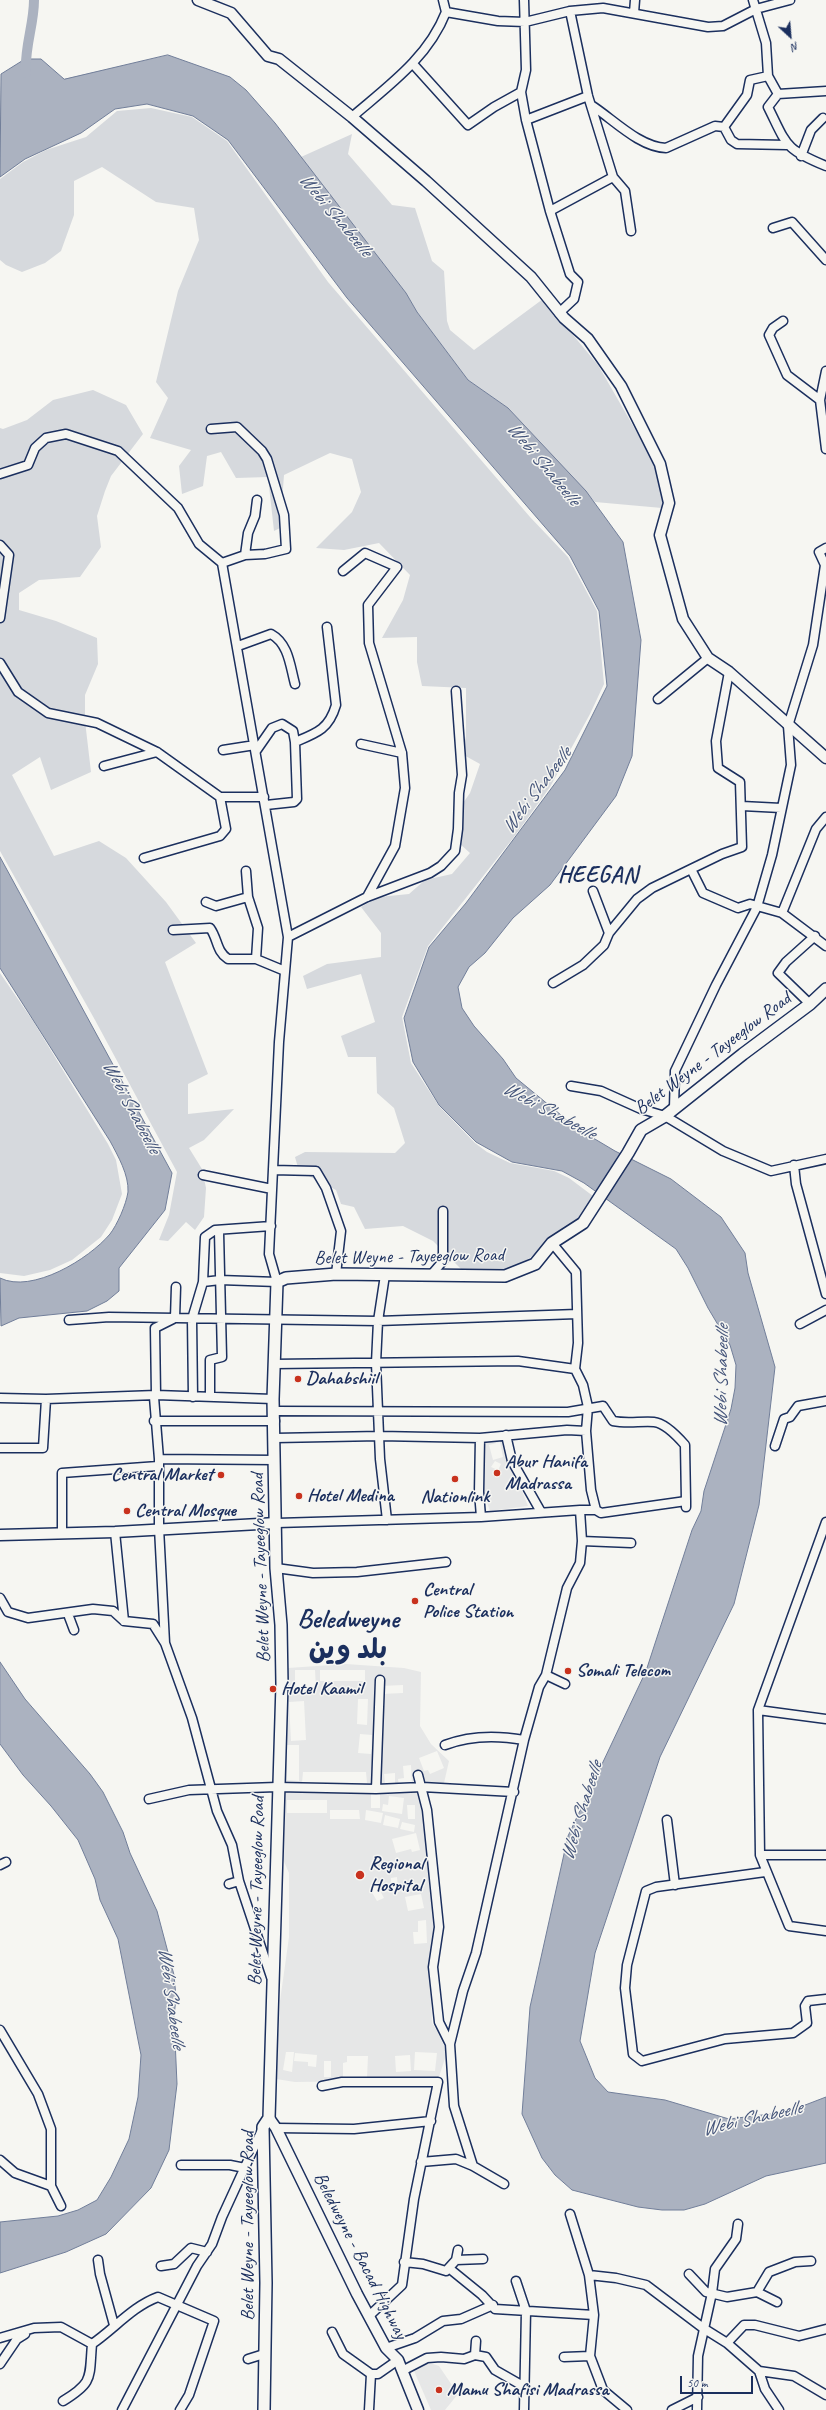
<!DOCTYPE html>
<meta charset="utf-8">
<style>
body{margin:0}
#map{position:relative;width:826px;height:2410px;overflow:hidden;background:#f6f6f2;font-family:Caveat,sans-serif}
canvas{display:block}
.north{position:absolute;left:770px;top:16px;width:40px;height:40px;-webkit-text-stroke:3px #f6f6f2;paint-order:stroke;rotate:154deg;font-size:11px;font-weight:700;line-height:16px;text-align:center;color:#1b2f5e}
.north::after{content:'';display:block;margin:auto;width:14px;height:18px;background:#1b2f5e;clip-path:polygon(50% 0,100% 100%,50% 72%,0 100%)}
.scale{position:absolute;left:680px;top:2376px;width:73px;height:18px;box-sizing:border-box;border:2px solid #1b2f5e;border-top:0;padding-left:5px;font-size:12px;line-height:14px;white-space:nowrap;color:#1b2f5e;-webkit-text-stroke:3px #f6f6f2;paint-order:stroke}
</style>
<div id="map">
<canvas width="826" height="2410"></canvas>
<div class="north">N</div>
<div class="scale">50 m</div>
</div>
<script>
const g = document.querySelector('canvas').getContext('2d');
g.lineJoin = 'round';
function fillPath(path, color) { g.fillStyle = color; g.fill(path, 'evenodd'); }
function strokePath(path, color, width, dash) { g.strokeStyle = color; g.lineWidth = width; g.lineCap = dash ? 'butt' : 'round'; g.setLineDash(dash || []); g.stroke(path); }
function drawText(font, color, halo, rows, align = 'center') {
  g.font = font + ' Caveat,"Playpen Sans Arabic",sans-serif'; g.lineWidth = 3; g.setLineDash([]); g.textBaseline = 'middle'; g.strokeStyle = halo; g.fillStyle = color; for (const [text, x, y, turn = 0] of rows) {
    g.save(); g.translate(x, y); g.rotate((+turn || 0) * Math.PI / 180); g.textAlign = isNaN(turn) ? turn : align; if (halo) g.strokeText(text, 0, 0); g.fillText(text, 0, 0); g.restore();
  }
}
fillPath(new Path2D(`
 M507,1440L509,1458L528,1506L490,1511L484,1494L479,1490L481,1442ZM500,1442L503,1457L493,1460L489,1445ZM495,1461L501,1464L498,1470L491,1467Z
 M346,1664L404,1668L421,1672L420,1726L431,1744L449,1761L444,1783L424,1787L432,1903L437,1937L430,1965L432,2023L442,2037L446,2055L438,2080L295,2082L276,2079L280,2001L289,1937V1873L282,1857L288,1668ZM295,1670H315L316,1689L295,1690ZM320,1670H365V1681H320ZM403,1685V1693L381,1694V1686ZM358,1699H368L367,1725L357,1724ZM304,1701L306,1740L291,1741L289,1702ZM360,1734L372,1735L371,1754L358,1753ZM287,1745H299V1781L287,1780ZM437,1751L444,1768L430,1774L428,1770L424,1771L419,1758ZM411,1765L412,1786H399L398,1779L404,1778L403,1766ZM303,1772H366L367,1783H302ZM395,1773V1783H385L384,1774ZM371,1794H380V1808H371ZM389,1796L404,1798L402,1814L382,1811L383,1804L388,1805ZM287,1800H327V1813H287ZM407,1805H415V1819H408ZM330,1810H359L360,1819H330ZM366,1810L383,1813L381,1823L365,1820ZM385,1815L400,1819L398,1828L383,1825ZM402,1822L415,1825L414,1832L400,1829ZM416,1833L420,1850L412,1852L411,1849L396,1853L392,1839ZM397,1877L398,1890H391V1878ZM377,1885L384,1898L377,1901L370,1889ZM421,1894L424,1908L408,1911L405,1897ZM426,1920L427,1943L414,1944L413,1932H418V1921ZM286,2052H294L292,2072L283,2070ZM415,2052L437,2053L435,2071L414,2070ZM295,2053L317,2055L316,2067L308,2066V2062L294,2061ZM410,2055L411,2071L396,2072L395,2056ZM347,2056H368L367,2078H343V2063L347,2062ZM324,2061H331V2077H324Z
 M427,2362L439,2366L458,2394L445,2410H431L414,2371Z`), '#e6e7e7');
fillPath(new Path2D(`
 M151,108L192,117L227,141L328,282L530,517L568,557L597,611L604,684L590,714L550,787L514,837L428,946L402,1017L411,1063L439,1106L475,1143L487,1152L510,1163L554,1171L569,1178L593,1196L580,1220L507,1275H467L433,1241L403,1226L365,1229L354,1207L341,1204L336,1190L299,1171L295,1157L305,1152L395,1153L405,1143L394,1108L377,1093L376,1057H348L341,1036L375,1022L361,974L307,989L303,976L327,964L381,957V933L361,907L379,897L409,894L425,880L452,874L470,853L459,843L461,806L470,793L480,764L462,754L466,736V688L422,686L417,662V637L382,638L403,600L410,575L379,543L344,550L316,548L352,512L361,492L352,459L330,453L284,475L280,528L274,531L268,477L236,478L221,452L207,456L203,486L182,494L179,466L191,450L150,438L168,398L156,382L178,291L199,240L194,208L156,202L102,167L74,181V215L61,251L45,263L22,272L6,265L0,260V179L23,162L46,150L86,137L117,111Z
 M352,134L348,154L392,205L415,208L432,261L444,271L447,321L450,330L474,350L543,299L598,365L658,469L667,501L662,508L595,502L508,408L468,380L417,312L406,293L301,157Z
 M93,390L126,405L143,434L111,476L105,491L97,516L101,547L80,577L39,580L19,593V610L56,621L97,638L98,664L85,695V721L91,772L51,790L40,757L12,775L54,856L99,841L126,858L166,902L196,943L165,962L208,1074L188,1084V1114L234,1109L204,1140L189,1148L202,1169L206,1188L204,1217L195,1230L186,1222L168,1241L159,1240L169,1215L177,1172L95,1020L0,851V428L3,429L27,420L53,400Z
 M0,973L33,1021L108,1144L116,1160L122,1194L112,1220L101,1237L72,1260L50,1270L24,1276L0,1273Z`), '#d6d9dd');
const water = new Path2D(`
 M168,55L230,77L246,90L275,123L406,293L417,312L468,380L508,408L586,491L623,542L641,640L632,756L616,796L550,885L513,918L485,953L469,967L458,987L462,1008L474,1026L503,1059L516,1078L578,1129L615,1151L671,1179L721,1217L745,1253L748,1273L775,1367L759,1505L734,1604L660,1757L595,1953L580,2041L595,2078L608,2092L665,2100L729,2119L787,2112L826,2097V2163L766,2176L705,2204L684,2210H662L638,2207L572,2190L555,2175L542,2158L522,2114L530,2007L568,1836L646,1671L692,1530L701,1511L704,1491L731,1409L735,1388L736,1365L730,1345L708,1308L688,1268L676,1249L584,1183L562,1171L512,1162L476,1142L439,1105L413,1062L404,1018L429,947L466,903L565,770L607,686L599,611L570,556L347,298L228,140L193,116L147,104L115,109L81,133L25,159L0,177L1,74L25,59H41L64,79Z
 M0,857L172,1173L165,1210L119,1268V1291L107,1301L87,1311L19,1318L1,1326L0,1278C32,1294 89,1259 110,1234C117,1225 126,1205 128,1192C129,1175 118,1156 110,1141L0,968Z
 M0,1662L25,1699L90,1774L103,1792L123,1832L130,1853L157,1911L174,1975L176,1997L174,2017L177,2084L169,2150L151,2188L106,2234L66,2252L0,2273V2222L58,2216L78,2210L97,2200L111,2177L129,2139L138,2097L141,2055L118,1939L100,1900L95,1879L78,1840L51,1806L23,1775L0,1744Z`);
fillPath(water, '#abb2c0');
strokePath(water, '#717e99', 1);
strokePath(new Path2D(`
 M26,73C24,48 34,25 34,0`), '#abb2c0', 10);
const minor = new Path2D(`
 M443,0L446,12L498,21L525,22L570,11L603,8L708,27L723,26L756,9L790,0
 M524,0L526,70L521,92L526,120L550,211L570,274L578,282L574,299L559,313
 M753,0L766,43L768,76L778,94
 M570,11L588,96L613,177L625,191L631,231
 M634,13L635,0
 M413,64L468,125L494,107L521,92
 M826,91L778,94L768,107C787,145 784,149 826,166
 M591,105C613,119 639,147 666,148L715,126L724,127L731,140L737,144L787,145
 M352,117C388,86 428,58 446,12
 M526,120L588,96
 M724,127L747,95L750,80L768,76
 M801,156L811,130L823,118
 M550,211L613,177
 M773,228L792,222L826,260
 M783,321L773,328L769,335L787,375L820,400
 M826,371L820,400L826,449
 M211,429L237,427L262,451L267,459L284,515L286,549L265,554L245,555L222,563
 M0,474L28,465L35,448L46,438L66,434L118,451L178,508L199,544L222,563L288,937L279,1042L269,1254L277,1282L220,1280L203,1282
 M0,545L9,555L0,618
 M245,555L248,533L255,516L257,500
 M343,571L365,553L397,567L368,605L369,643L402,753L405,788L395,846L367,897
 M238,646L271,634C289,644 290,666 295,684
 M0,663L18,692L48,713L97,723L157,752L220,797H264
 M729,672L716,741L718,768L740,782L742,847L722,854L691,869L703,893L738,908L750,904L782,913L826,946
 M658,699L708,658
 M295,742C317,733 329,729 336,705L327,627
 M361,744L402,753
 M223,750L255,745
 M256,751L272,728L282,724L293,731L295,742L297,799L294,802L266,805
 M104,766L157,752
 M742,806L781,808
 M144,858L220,836L226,829L220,797
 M246,871L248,897L258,928L256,959
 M593,891L609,933
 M206,902L216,906L248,897
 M782,913L816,829L826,817
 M173,930L210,928C218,939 216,951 228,959H256L285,971
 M288,937L367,897L430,873L441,866L455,851L458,829L459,793L462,775L456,691
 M553,983L583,965L604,945L609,933L637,899L652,888L691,869
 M810,1004L778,973L786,962L815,936
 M571,1086L601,1091L641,1109L665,1116L723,1151L771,1171L826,1159
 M674,1108L675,1071L716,985L757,907L772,855L791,765L788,726L813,645L825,565L819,552L826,548
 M794,1165L796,1184L826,1294
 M273,1170L316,1171L326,1188L341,1231L336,1274
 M203,1175L272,1189
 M552,1243L576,1272L578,1343L575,1369L583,1385L588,1407L586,1431L591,1490L596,1510
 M385,1275L378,1321L376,1363L380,1459L387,1520
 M431,1275L443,1261V1211
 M175,1318L176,1287
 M69,1320L109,1317L378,1321L577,1314
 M800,1324L826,1310
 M274,1364L518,1361L575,1369
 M156,1395L155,1328L173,1319
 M154,1397L159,1459V1528L165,1643
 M193,1397L192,1319L203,1282L205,1237L215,1230L271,1226
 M210,1397V1360L222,1357L219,1232
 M0,1398L46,1399L156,1395L273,1399
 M274,1411L568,1412L603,1406L613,1421C627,1424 640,1421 654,1422C665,1423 678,1437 685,1445L686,1501
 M154,1421H275
 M506,1435L512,1461L541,1512
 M275,1438L380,1436L480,1438L567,1430L586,1431
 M480,1438L479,1492L481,1517
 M775,1446L784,1419L790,1417L798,1406L826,1401
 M0,1448H43L46,1399
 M159,1459L275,1460
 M826,1522L758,1710L760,1855L789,1926L826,1931
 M277,1523L481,1517L580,1510H596L601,1513L686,1501V1507
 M62,1532V1473L158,1466
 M115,1532L124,1621
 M582,1541L631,1543
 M276,1568L313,1573L357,1572L446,1562
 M0,1598L8,1612L28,1618L93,1609L113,1611L124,1621L153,1624L165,1643L192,1718L217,1811L232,1845L239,1881L271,1977
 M68,1614L74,1630
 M546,1675L565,1684
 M758,1710L826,1719
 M445,1745C471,1735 496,1735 524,1740
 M418,1775L427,1810L439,1927L433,1967L439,2022L450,2044
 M376,1789L380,1680
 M149,1799L189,1790L277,1787L376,1789L422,1787L514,1792
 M667,1820L675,1885
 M760,1855H826
 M0,1865L6,1862
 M765,1872L656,1887L646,1891L627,1965L625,1988L633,2054L642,2061L725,2039L793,2033L807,2023L805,2006L808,2001L826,1999
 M229,1884L239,1881
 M0,2030L38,2094L51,2129V2186L15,2173L0,2160
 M322,2086L342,2082H438L414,2199L402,2285L370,2315
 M276,2128L354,2129L431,2121
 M421,2162L456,2159L473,2166L504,2184
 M181,2165H230L245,2168
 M473,2166L454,2106L450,2044L463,1991L476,1953L524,1740L539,1687L546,1675L567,1588L580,1563L582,1541L580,1510
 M51,2186L61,2206
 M570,2214L589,2275L594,2315L590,2356L603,2390L627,2410
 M98,2260L100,2274L114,2325
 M456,2260L483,2259
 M404,2262L423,2264L446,2271L456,2260L458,2250
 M161,2266L174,2264L191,2248L207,2252
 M450,2269L482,2295L495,2309L594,2315
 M689,2274L706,2292L727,2297L757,2292L777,2302
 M589,2275L616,2278L646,2285L703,2328L727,2343L759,2371L765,2389L779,2410
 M516,2281L526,2311L524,2410
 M757,2292L769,2272L795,2262L811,2261
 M332,2332L343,2354L371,2374H378L398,2360
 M0,2338L34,2328L61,2327L92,2344
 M727,2343L744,2325H755L799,2336L826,2329
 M92,2344C114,2329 133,2306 158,2297L214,2321L189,2395L180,2410
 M386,2348L415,2338L443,2321L461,2319L493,2305
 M475,2355L476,2341
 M564,2357L590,2356
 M248,2359L264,2354
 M0,2364L17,2339L25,2334
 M402,2371L427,2358L441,2357L464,2359L475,2355L486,2357L495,2370L523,2386
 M759,2371L794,2376L826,2395
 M63,2401C94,2382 89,2378 92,2344
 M122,2410L197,2266L212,2244L222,2217L262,2130
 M369,2410L371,2374
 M672,2410L698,2397
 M697,2410L698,2356L712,2293L715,2269L736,2239L738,2224`);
const tertiary = new Path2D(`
 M198,0L231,13L268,56L279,59L352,117L426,181L531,277L564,318L588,339L621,386L660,464L669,503L660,535L683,619L708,658L729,672L826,758
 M0,1535L115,1532L277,1523
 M269,2118L276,2128L357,2294L386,2348L398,2360L418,2410`);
const secondary = new Path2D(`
 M264,2410L266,2283L263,2127L269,2118L282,1684L281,1625L276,1568L273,1399L277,1282L286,1278L336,1274L505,1276L535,1264L552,1243L583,1223L628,1153L641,1130L665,1116L743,1054L810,1004L826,989`);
strokePath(minor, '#1b2f5e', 11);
strokePath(tertiary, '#1b2f5e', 13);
strokePath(secondary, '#1b2f5e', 14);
strokePath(minor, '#f6f6f2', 8);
strokePath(tertiary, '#f6f6f2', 10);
strokePath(secondary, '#f6f6f2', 11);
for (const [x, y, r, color] of [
 [298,1379,4,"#c8321e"],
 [497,1473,4,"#c8321e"],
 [221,1475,4,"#c8321e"],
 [455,1479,4,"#c8321e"],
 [299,1496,4,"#c8321e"],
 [127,1511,4,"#c8321e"],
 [415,1601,4,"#c8321e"],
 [568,1671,4,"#c8321e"],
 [273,1689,4,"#c8321e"],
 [360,1875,5,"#c8321e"],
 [439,2390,4,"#c8321e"]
]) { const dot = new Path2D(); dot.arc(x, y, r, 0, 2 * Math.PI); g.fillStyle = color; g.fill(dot); strokePath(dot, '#f6f6f2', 1.5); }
drawText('19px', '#1b2f5e', '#f6f6f2', [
 ["Belet Weyne - Tayeeglow Road",713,1054,-37],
 ["Belet Weyne - Tayeeglow Road",409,1257,-1],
 ["Belet Weyne - Tayeeglow Road",261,1568,-92],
 ["Belet Weyne - Tayeeglow Road",257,1891,-89],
 ["Belet Weyne - Tayeeglow Road",248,2226,-90],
 ["Beledweyne - Bacad Highway",360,2256,63]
]);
drawText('bold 19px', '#1b2f5e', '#f6f6f2', [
 ["Dahabshiil",306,1379],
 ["Abur Hanifa",505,1462],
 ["Madrassa",505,1484],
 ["Central Market",213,1475,"right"],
 ["Hotel Medina",307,1496],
 ["Nationlink",455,1497,"center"],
 ["Central Mosque",135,1511],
 ["Central",423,1590],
 ["Police Station",423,1612],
 ["Somali Telecom",576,1671],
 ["Hotel Kaamil",281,1689],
 ["Regional",369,1864],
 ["Hospital",369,1886],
 ["Mamu Shafisi Madrassa",447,2390]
], 'left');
drawText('italic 20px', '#46567b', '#f6f6f2', [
 ["Webi Shabeelle",335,215,50],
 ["Webi Shabeelle",543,464,50],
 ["Webi Shabeelle",537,791,-53],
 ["Webi Shabeelle",131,1107,62],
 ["Webi Shabeelle",549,1111,28],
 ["Webi Shabeelle",722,1376,-89],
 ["Webi Shabeelle",582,1811,-73],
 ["Webi Shabeelle",171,1998,82],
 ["Webi Shabeelle",752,2119,-13]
]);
g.letterSpacing = '1px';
drawText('bold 23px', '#1b2f5e', '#f6f6f2', [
 ["HEEGAN",598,876]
]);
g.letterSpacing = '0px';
drawText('bold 27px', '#1b2f5e', '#f6f6f2', [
 ["Beledweyne",348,1620],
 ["بلد وين",348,1651]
]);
</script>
